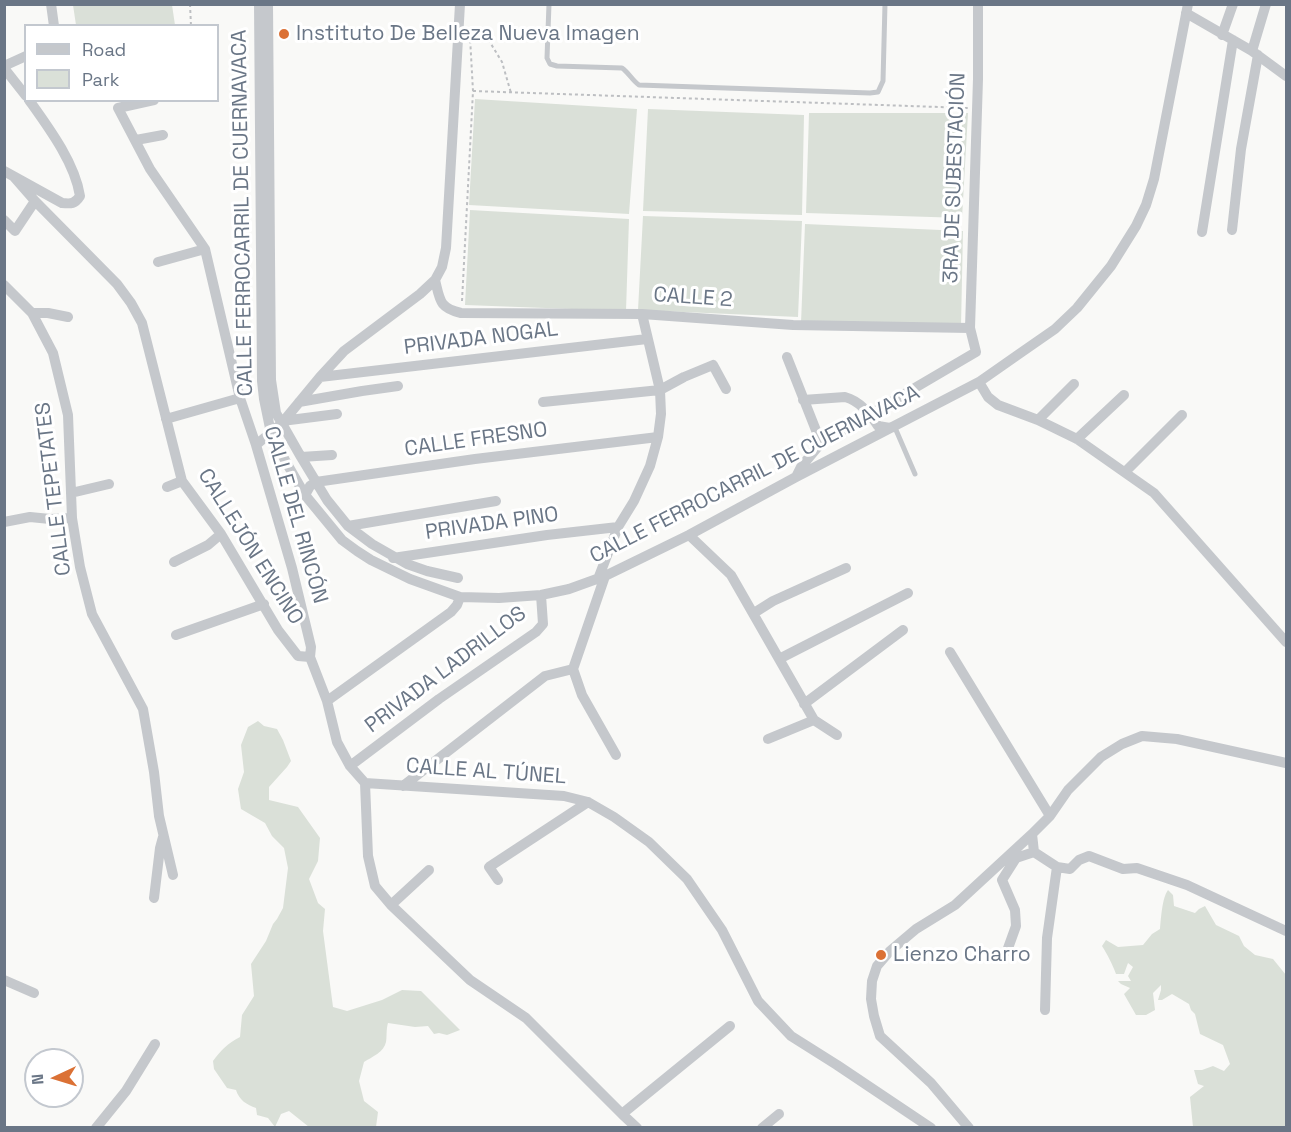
<!DOCTYPE html>
<meta charset="utf-8">
<style>
body{margin:0}
#map{position:relative;width:1291px;height:1132px;overflow:hidden;background:#f9f9f7;font-family:"Space Grotesk",sans-serif}
canvas{display:block}
.frame{position:absolute;inset:0;border:6px solid #6a7686;pointer-events:none}
.legend{position:absolute;left:24px;top:24px;width:195px;height:78px;box-sizing:border-box;background:#fff;border:2px solid #c3c8cf;margin:0;padding:8px 10px;list-style:none;font-size:18px;color:#6a7686}
.legend li{display:flex;align-items:center;gap:12px;height:30px}
.legend b{width:30px;border:2px solid #c3c8cf}
.north{position:absolute;left:24px;top:1048px;width:60px;height:60px;box-sizing:border-box;background:#fff;border:2px solid #c3c8cf;border-radius:50%;rotate:266deg;font-size:16px;font-weight:700;line-height:24px;text-align:center;color:#6a7686}
.north::after{content:'';display:block;margin:auto;width:21px;height:27px;background:#db7135;clip-path:polygon(50% 0,100% 100%,50% 72%,0 100%)}
</style>
<div id="map">
<canvas width="1291" height="1132"></canvas>
<div class="frame"></div>
<ul class="legend">
<li><b style="height:8px;background:#c5c8cc"></b>Road</li>
<li><b style="height:16px;background:#dae0d8"></b>Park</li>
</ul>
<div class="north">N</div>
</div>
<script>
const g = document.querySelector('canvas').getContext('2d');
g.lineJoin = 'round';
function fillPath(path, color) { g.fillStyle = color; g.fill(path, 'evenodd'); }
function strokePath(path, color, width, dash) { g.strokeStyle = color; g.lineWidth = width; g.lineCap = dash ? 'butt' : 'round'; g.setLineDash(dash || []); g.stroke(path); }
function drawText(font, color, halo, rows, align = 'center') {
  g.font = font + ' "Space Grotesk",sans-serif'; g.lineWidth = 6; g.setLineDash([]); g.textBaseline = 'middle'; g.strokeStyle = halo; g.fillStyle = color; for (const [text, x, y, turn = 0] of rows) {
    g.save(); g.translate(x, y); g.rotate((+turn || 0) * Math.PI / 180); g.textAlign = isNaN(turn) ? turn : align; if (halo) g.strokeText(text, 0, 0); g.fillText(text, 0, 0); g.restore();
  }
}
fillPath(new Path2D(`
 M73,5H172L175,25H76Z
 M475,99L637,109L629,214L469,205Z
 M648,109L804,115L802,215L643,211Z
 M809,113H968L962,218L806,213Z
 M470,210L629,219L626,311L465,305Z
 M643,216L802,221L798,317L638,310Z
 M805,224L963,231L961,326L801,323Z
 M258,721L264,726L277,729L283,740L291,761L287,767L269,787V800L298,807L320,838L318,861L309,879L318,903L325,909L323,931L333,1007L347,1011L382,1000L402,990L421,991L460,1030L447,1035L439,1033L434,1034L428,1026L415,1027L388,1023C386,1029 387,1038 386,1042C384,1052 372,1057 364,1062L359,1081L364,1101L378,1112L376,1127H309L289,1111L281,1114L275,1127L268,1118L257,1115L256,1108C247,1105 239,1100 236,1090L227,1088L214,1069L213,1061C222,1049 227,1044 240,1037L242,1015L254,996L251,964L266,941L273,924L277,919L283,908L288,868L284,848L272,836L265,823L241,809L238,789L244,772L241,745L248,727Z
 M1168,890L1173,895L1174,906L1195,913L1199,909L1205,906L1216,925L1239,936L1244,946L1255,955L1273,959L1286,975V1127H1193L1190,1097L1204,1086L1198,1084L1194,1070H1202L1213,1066L1224,1071L1230,1064L1223,1045L1200,1034L1195,1014L1191,1010L1189,1004L1172,994L1162,1000H1158L1161,990V985L1153,993L1155,1010L1146,1015H1136L1124,994L1130,988L1121,984L1118,981H1131L1128,976L1133,967L1128,963L1124,974H1116C1112,963 1108,956 1102,946L1106,940L1118,947L1143,945L1152,934L1160,929C1161,919 1162,898 1168,890Z`), '#dae0d8');
strokePath(new Path2D(`
 M190,4L191,26
 M471,37L488,39L502,62L511,93
 M473,91L968,108
 M462,301L473,91L470,37`), '#bdbfc2', 2, [3, 3]);
strokePath(new Path2D(`
 M549,4L547,58L550,64L557,66L622,68C629,73 632,80 639,85L870,93L878,92L883,81L885,4
 M891,429L896,430L915,474`), '#c5c8cc', 5);
strokePath(new Path2D(`
 M51,4L54,26
 M259,4L262,381L264,399L271,433L286,462L305,495L342,540L357,551L371,560L410,579L460,597L499,598L541,595L569,589L605,576L689,535L796,477L979,382L1019,354L1055,329L1077,308L1111,266L1136,226L1146,205L1154,179L1188,4
 M268,4L271,380L276,413L301,457L327,500L348,526L372,544L407,564L427,571L458,578
 M1186,13L1252,51L1286,76
 M1222,35L1233,4
 M1252,51L1266,4
 M4,66L26,56
 M4,68L26,96
 M154,100L118,108L150,169L205,249L240,398L256,445L292,568L311,647L310,657L327,701L337,742L350,766L365,783L368,856L375,886L391,905L470,980L526,1018L622,1114L637,1128
 M136,140L163,135
 M4,171L62,203C71,204 75,204 80,196C75,163 49,128 29,100
 M14,177L35,201L117,284L131,303L142,323L182,481L221,534L278,630L298,656L310,657
 M4,220L15,231L35,201
 M1232,230L1241,149L1258,55
 M1202,232L1233,40
 M158,262L205,249
 M435,280C440,300 439,308 461,313L642,314L793,325L970,328
 M4,285L32,313L53,353L68,415L72,518L80,567L92,614L143,709L154,772L159,816L173,875
 M32,313H48L68,317
 M787,357L821,443
 M320,377L647,339
 M979,382L988,397L998,405L1038,420L1077,439L1154,493L1286,642
 M803,400L845,397C860,401 870,414 878,426L890,428
 M299,402L362,391L398,386
 M543,402L660,390L684,377L713,365L726,389
 M166,419L240,398
 M1038,420L1074,384
 M282,421L337,414
 M1077,439L1124,395
 M256,445L282,423L320,377L344,351L420,294L435,280L442,267L446,248L460,4
 M301,457L332,455
 M1125,472L1182,415
 M796,477L801,467L821,443L976,352L970,328L978,79V4
 M167,487L182,481
 M71,493L109,484
 M305,495L310,486L316,482L475,459L658,437
 M4,522L30,517L50,519L72,518
 M348,526L496,501
 M689,535L731,575L814,720L837,735
 M393,558L547,535L618,527
 M174,562L208,545L221,534
 M605,576L573,669L582,695L616,755
 M598,579L618,527L634,501L650,466L658,437L661,414L660,390L642,314
 M754,613L773,601L846,568
 M176,635L264,604
 M950,652L1050,816
 M779,659L908,593
 M327,701L451,612L457,605L460,597
 M804,704L903,630
 M768,739L814,720
 M350,766L439,699L536,632L543,624L541,595
 M365,783L564,796L588,802L614,817L649,842L687,879L722,930L758,1001L791,1036L837,1065L931,1128
 M403,786L545,676L573,669
 M1034,852L1032,834L1050,816L1068,790L1101,757L1122,744L1142,736L1177,739L1286,763
 M1034,852L1057,867L1070,869L1079,860L1089,856L1123,869L1137,868L1187,885L1286,931
 M498,880L489,867L588,802
 M154,898L160,848L163,837
 M391,905L429,870
 M1007,951L1016,926L1015,910L1002,880L1016,858L1034,852
 M4,980L34,993
 M1045,1010L1047,938L1057,867
 M622,1114L730,1026
 M96,1128L126,1091L155,1044
 M762,1128L779,1114
 M969,1128L931,1083L880,1036L874,1016L871,999L872,981L877,966L890,951L916,929L955,905L1032,834`), '#c5c8cc', 10);
for (const [x, y, r, color] of [
 [284,34,6,"#db7135"],
 [881,955,6,"#db7135"]
]) { const dot = new Path2D(); dot.arc(x, y, r, 0, 2 * Math.PI); g.fillStyle = color; g.fill(dot); strokePath(dot, '#fff', 2); }
drawText('21px', '#6a7686', '#fff', [
 ["Instituto De Belleza Nueva Imagen",296,34],
 ["Lienzo Charro",893,955]
], 'left');
drawText('21px', '#6a7686', '#fff', [
 ["3RA DE SUBESTACIÓN",955,178,-88],
 ["CALLE FERROCARRIL DE CUERNAVACA",243,213,-91],
 ["CALLE 2",693,298,4],
 ["PRIVADA NOGAL",481,339,-7],
 ["CALLE FRESNO",476,440,-8],
 ["CALLE FERROCARRIL DE CUERNAVACA",755,475,-27],
 ["CALLE TEPETATES",54,489,-97],
 ["CALLE DEL RINCÓN",295,515,74],
 ["PRIVADA PINO",492,524,-8],
 ["CALLEJÓN ENCINO",250,547,58],
 ["PRIVADA LADRILLOS",446,670,-37],
 ["CALLE AL TÚNEL",486,772,4]
]);
</script>
